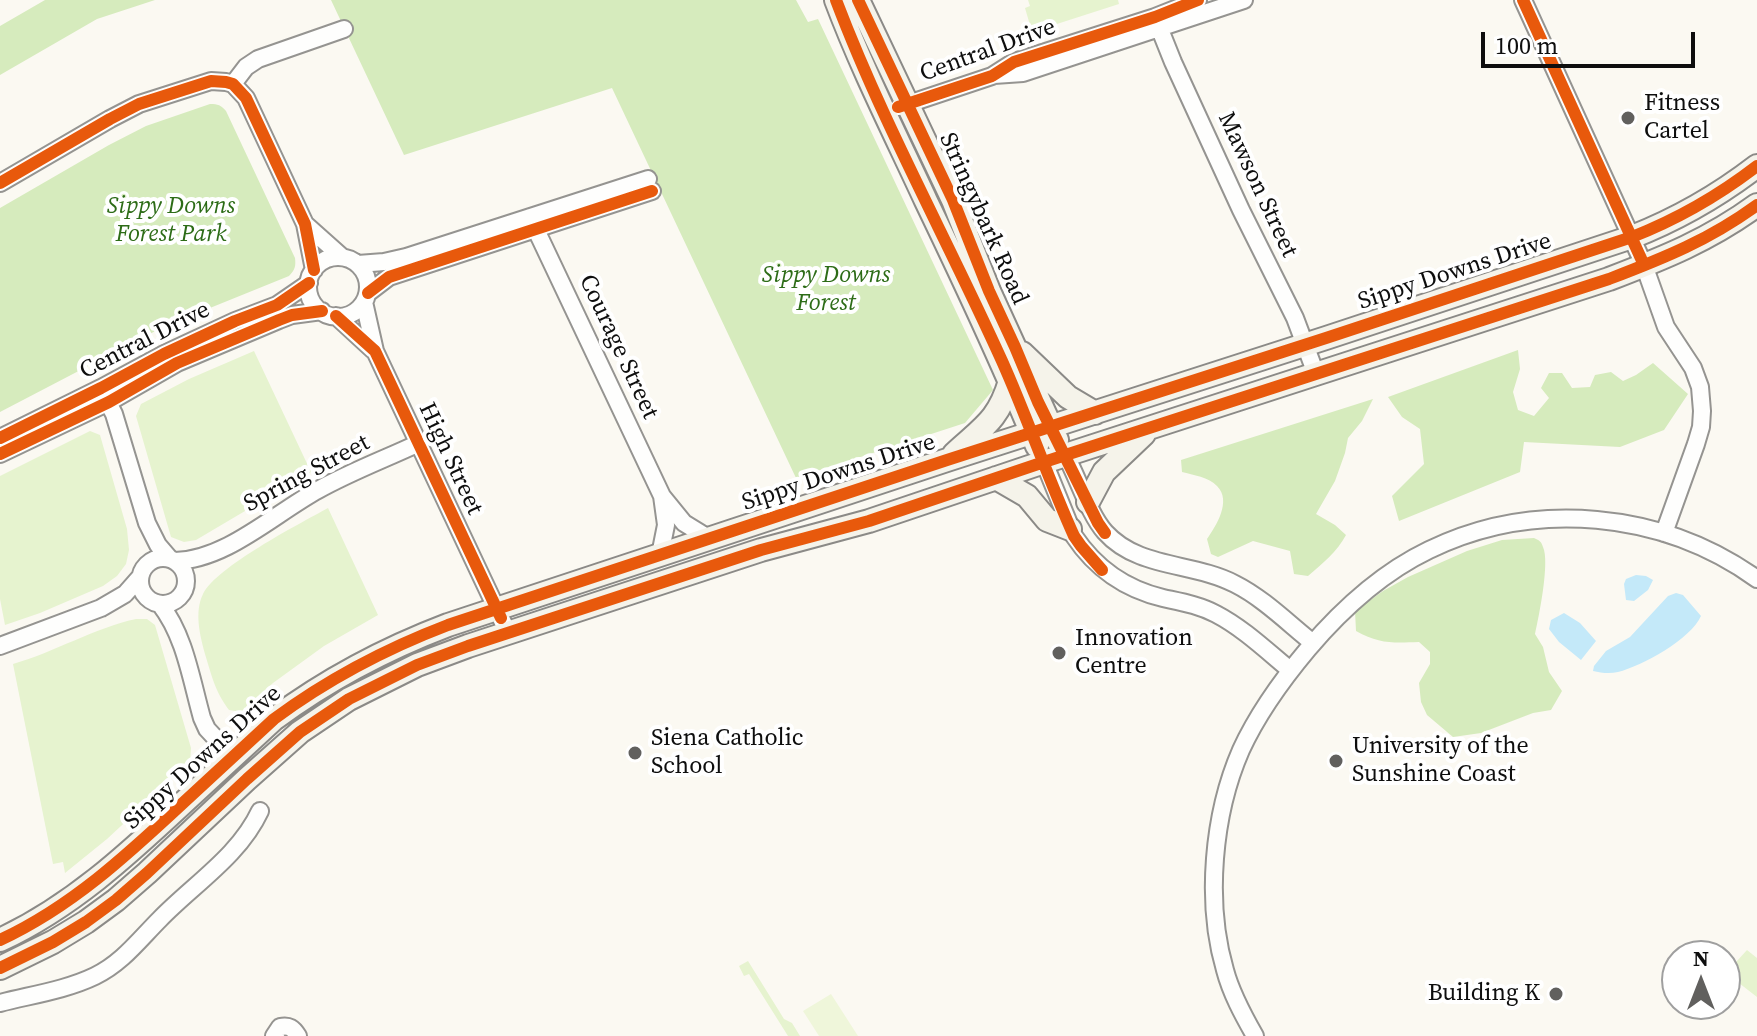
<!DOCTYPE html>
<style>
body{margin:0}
#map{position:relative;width:1757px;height:1036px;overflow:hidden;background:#fbf9f2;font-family:"Source Serif 4",serif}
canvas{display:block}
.north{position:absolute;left:1661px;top:940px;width:80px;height:80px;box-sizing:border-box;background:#fff;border:2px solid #9f9f9f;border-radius:50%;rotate:0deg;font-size:22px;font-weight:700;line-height:32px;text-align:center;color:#0e0e0e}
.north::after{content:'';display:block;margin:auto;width:28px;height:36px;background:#61605e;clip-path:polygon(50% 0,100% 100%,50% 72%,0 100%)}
.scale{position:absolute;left:1481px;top:32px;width:214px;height:36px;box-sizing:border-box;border:4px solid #0e0e0e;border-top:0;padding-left:10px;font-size:24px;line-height:28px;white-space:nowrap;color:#0e0e0e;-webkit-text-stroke:6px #fff;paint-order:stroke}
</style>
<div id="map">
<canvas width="1757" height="1036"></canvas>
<div class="north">N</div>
<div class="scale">100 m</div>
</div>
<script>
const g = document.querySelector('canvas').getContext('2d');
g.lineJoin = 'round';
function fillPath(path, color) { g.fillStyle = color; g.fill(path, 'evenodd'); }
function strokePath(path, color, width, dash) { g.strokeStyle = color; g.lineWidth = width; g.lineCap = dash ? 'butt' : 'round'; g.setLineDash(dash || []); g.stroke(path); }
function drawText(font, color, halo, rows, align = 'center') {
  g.font = font + ' "Source Serif 4",serif'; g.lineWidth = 8; g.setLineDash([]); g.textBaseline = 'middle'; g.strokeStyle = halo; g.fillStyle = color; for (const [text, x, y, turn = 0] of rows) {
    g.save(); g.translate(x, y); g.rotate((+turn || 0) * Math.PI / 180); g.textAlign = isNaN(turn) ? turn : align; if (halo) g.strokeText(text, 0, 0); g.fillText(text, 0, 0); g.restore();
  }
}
fillPath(new Path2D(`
 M1028,0H1118L1119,4L1032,32L1025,8L1030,6Z
 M254,351L311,472L196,540L184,542L171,537L136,416L141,404L189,379Z
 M90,431L100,435L127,529L129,550L126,564L117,576L103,586L40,613L5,625L0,599V476Z
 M328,508L378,615L324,646L273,683L242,712L229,710C215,691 212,677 205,654C200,636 194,612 203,594C216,567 299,524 328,508Z
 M136,619H147L155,625L191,748L190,762L107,839L65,873L63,862L53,864L13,664C55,652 94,628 136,619Z
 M1747,950L1757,958V997L1726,973Z
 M748,961L784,1019L792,1023L800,1036H788L749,974L744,976L739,966Z`), '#e6f3cf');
fillPath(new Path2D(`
 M45,0H155L97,19L0,75V26Z
 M331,0H796L808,22L818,19L993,390L965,423L796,478L612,88L404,155Z
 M210,104C218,104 221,105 226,111L295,258C296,266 295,270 289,276L163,327L0,412V208L109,145L146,126Z
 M1518,350L1520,369L1513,392L1518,410L1534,416L1549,398L1541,388L1549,373H1562L1572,388L1590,387L1595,375L1611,372L1623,381L1636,375L1653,363L1688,394L1664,430L1620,447L1524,442L1520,472L1399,521L1392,496L1424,464L1420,429L1402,417L1388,397Z
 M1373,399L1362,421L1348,438L1345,453L1335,481L1316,514L1335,525L1346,535C1337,552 1323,563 1308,576L1294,574L1290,551L1253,541L1218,557L1211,554L1207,539C1216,526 1232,501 1217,486C1209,477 1193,475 1182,472L1181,460Z
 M1534,538C1540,541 1541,541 1543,547C1550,562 1539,616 1535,634L1543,647L1549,672L1562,691L1551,710L1533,713L1481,733L1453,737L1427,715L1421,702L1419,683L1430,664V652L1419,642C1393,643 1379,644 1356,631L1355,611L1383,591L1408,577L1467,551L1502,540Z`), '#d6ebbd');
fillPath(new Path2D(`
 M831,994L858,1036H819L803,1011Z`), '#eff6da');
fillPath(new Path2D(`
 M1636,575L1646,576L1653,580L1648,590L1634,601L1626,600L1624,584L1626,579Z
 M1676,593L1683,595L1701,616C1691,639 1642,666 1618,672C1610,674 1601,673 1593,671L1594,666L1606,651L1630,637L1668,596Z
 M1564,613L1580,623L1596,641L1581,660L1559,642L1549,629L1551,620Z`), '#c4e9f9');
const street = new Path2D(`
 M1523,0L1644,265L1666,327L1693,368L1700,387L1702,411L1701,427L1696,444L1664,533
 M1155,17L1173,62L1241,210L1295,318L1316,374
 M994,75L1023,73L1244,0
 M233,84L246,67L258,59L344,29
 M899,107L992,76L1014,62L1155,17L1198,0
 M0,183L110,119L139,104L211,81L226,82L233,84L246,98L305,224L314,270
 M530,217L662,496L684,523L710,539
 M305,224L342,257
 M308 287a30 30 0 1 1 60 0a30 30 0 1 1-60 0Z
 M358,264L384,262L406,257L648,179
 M368,293L389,277L652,191
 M364,302L375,351L508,633
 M336,316L373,350
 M103,393L114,414L147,523L158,545L170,559
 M0,438L101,388L164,354L235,321L277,305L309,283
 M0,454L109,402L177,363L279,320L292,315L322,311
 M1066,456C1078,478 1089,514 1105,532C1138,569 1193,562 1235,584C1263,598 1288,623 1313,643
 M1044,462L1074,536C1096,569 1125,589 1163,598C1181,602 1199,605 1216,614C1243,628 1267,651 1290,670
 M660,555L666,525L662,496
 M140 581a23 23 0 1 1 46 0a23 23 0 1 1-46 0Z
 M175,561C226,560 274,514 318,490C350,472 385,459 419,443
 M160,604C185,636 191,679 202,718L207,729L233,757
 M0,646L101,608L125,594L140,577
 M0,1003C31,995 66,990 95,976C122,963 139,940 160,919C194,884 239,856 260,811
 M274,1036L280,1027C289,1025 293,1028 298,1036
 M1255,1036C1243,1015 1231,993 1225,970C1205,902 1213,814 1241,750C1258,713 1282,680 1308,649C1342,609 1381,573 1429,550C1534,499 1662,511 1757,579`);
const secondary = new Path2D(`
 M836,0C862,69 895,134 926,201C965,282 1003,363 1037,446
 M858,0L953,200L989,291L1057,440
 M1022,353L1068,397L1095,413
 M954,454C983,427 998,421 1010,381
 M996,478L1027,496L1047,520L1070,529
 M1088,502L1104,472L1144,434
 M0,940C71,907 126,856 183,803C213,775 244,747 274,719C328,679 385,649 448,625L947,460L1326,338L1632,237C1678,219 1718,196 1757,166
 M0,968L53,942L86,922L116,900L147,873L247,779L300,732L349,699L417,665L468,646L761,550L869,521L1044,462L1609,279C1664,258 1709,240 1757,205`);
strokePath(street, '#959491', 20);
strokePath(secondary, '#8b8a87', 26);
strokePath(street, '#fefefd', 16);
strokePath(secondary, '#f5f3ea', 22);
strokePath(new Path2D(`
 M836,0C883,124 948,241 1002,361C1028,419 1048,479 1074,536L1081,546L1102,570
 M858,0L953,200L989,291L1015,347L1038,402L1098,523L1105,533
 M1523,0L1644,265
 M898,107L992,76L1014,62L1155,17L1198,0
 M0,183L110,119L139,104L211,81L226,82L233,84L246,98L305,224L314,270
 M368,293L389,277L652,191
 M336,316L375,351L501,618
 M0,438L101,388L164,354L235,321L277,305L309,283
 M0,454L109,402L177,363L279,320L292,315L322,311
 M0,940C71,907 126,856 183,803C213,775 244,747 274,719C328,679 385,649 448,625L947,460L1326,338L1632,237C1678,219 1718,196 1757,166
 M0,968L53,942L86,922L116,900L147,873L247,779L300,732L349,699L417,665L468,646L761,550L869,521L1044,462L1609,279C1664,258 1709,240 1757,205`), '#e8590c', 12);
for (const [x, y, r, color] of [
 [1628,118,8,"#61605e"],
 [1059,653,8,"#61605e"],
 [635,753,8,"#61605e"],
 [1336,761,8,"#61605e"],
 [1556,994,8,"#61605e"]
]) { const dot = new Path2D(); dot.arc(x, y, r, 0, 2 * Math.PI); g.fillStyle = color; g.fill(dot); strokePath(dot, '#fff', 3); }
drawText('24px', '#0e0e0e', '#fff', [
 ["Central Drive",988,51,-20],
 ["Mawson Street",1257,185,65],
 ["Stringybark Road",983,219,66],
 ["Sippy Downs Drive",1455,272,-18],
 ["Central Drive",145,341,-27],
 ["Courage Street",618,347,65],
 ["High Street",450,459,65],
 ["Sippy Downs Drive",839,473,-18],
 ["Spring Street",307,474,-28],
 ["Sippy Downs Drive",203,758,-42]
]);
drawText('24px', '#0e0e0e', '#fff', [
 ["Fitness",1644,104],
 ["Cartel",1644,132],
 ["Innovation",1075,639],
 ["Centre",1075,667],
 ["Siena Catholic",651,739],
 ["School",651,767],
 ["University of the",1352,747],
 ["Sunshine Coast",1352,775],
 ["Building K",1540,994,"right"]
], 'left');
drawText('italic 24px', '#2d6c17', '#fff', [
 ["Sippy Downs",171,207],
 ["Forest Park",171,235],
 ["Sippy Downs",826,276],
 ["Forest",826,304]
]);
</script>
